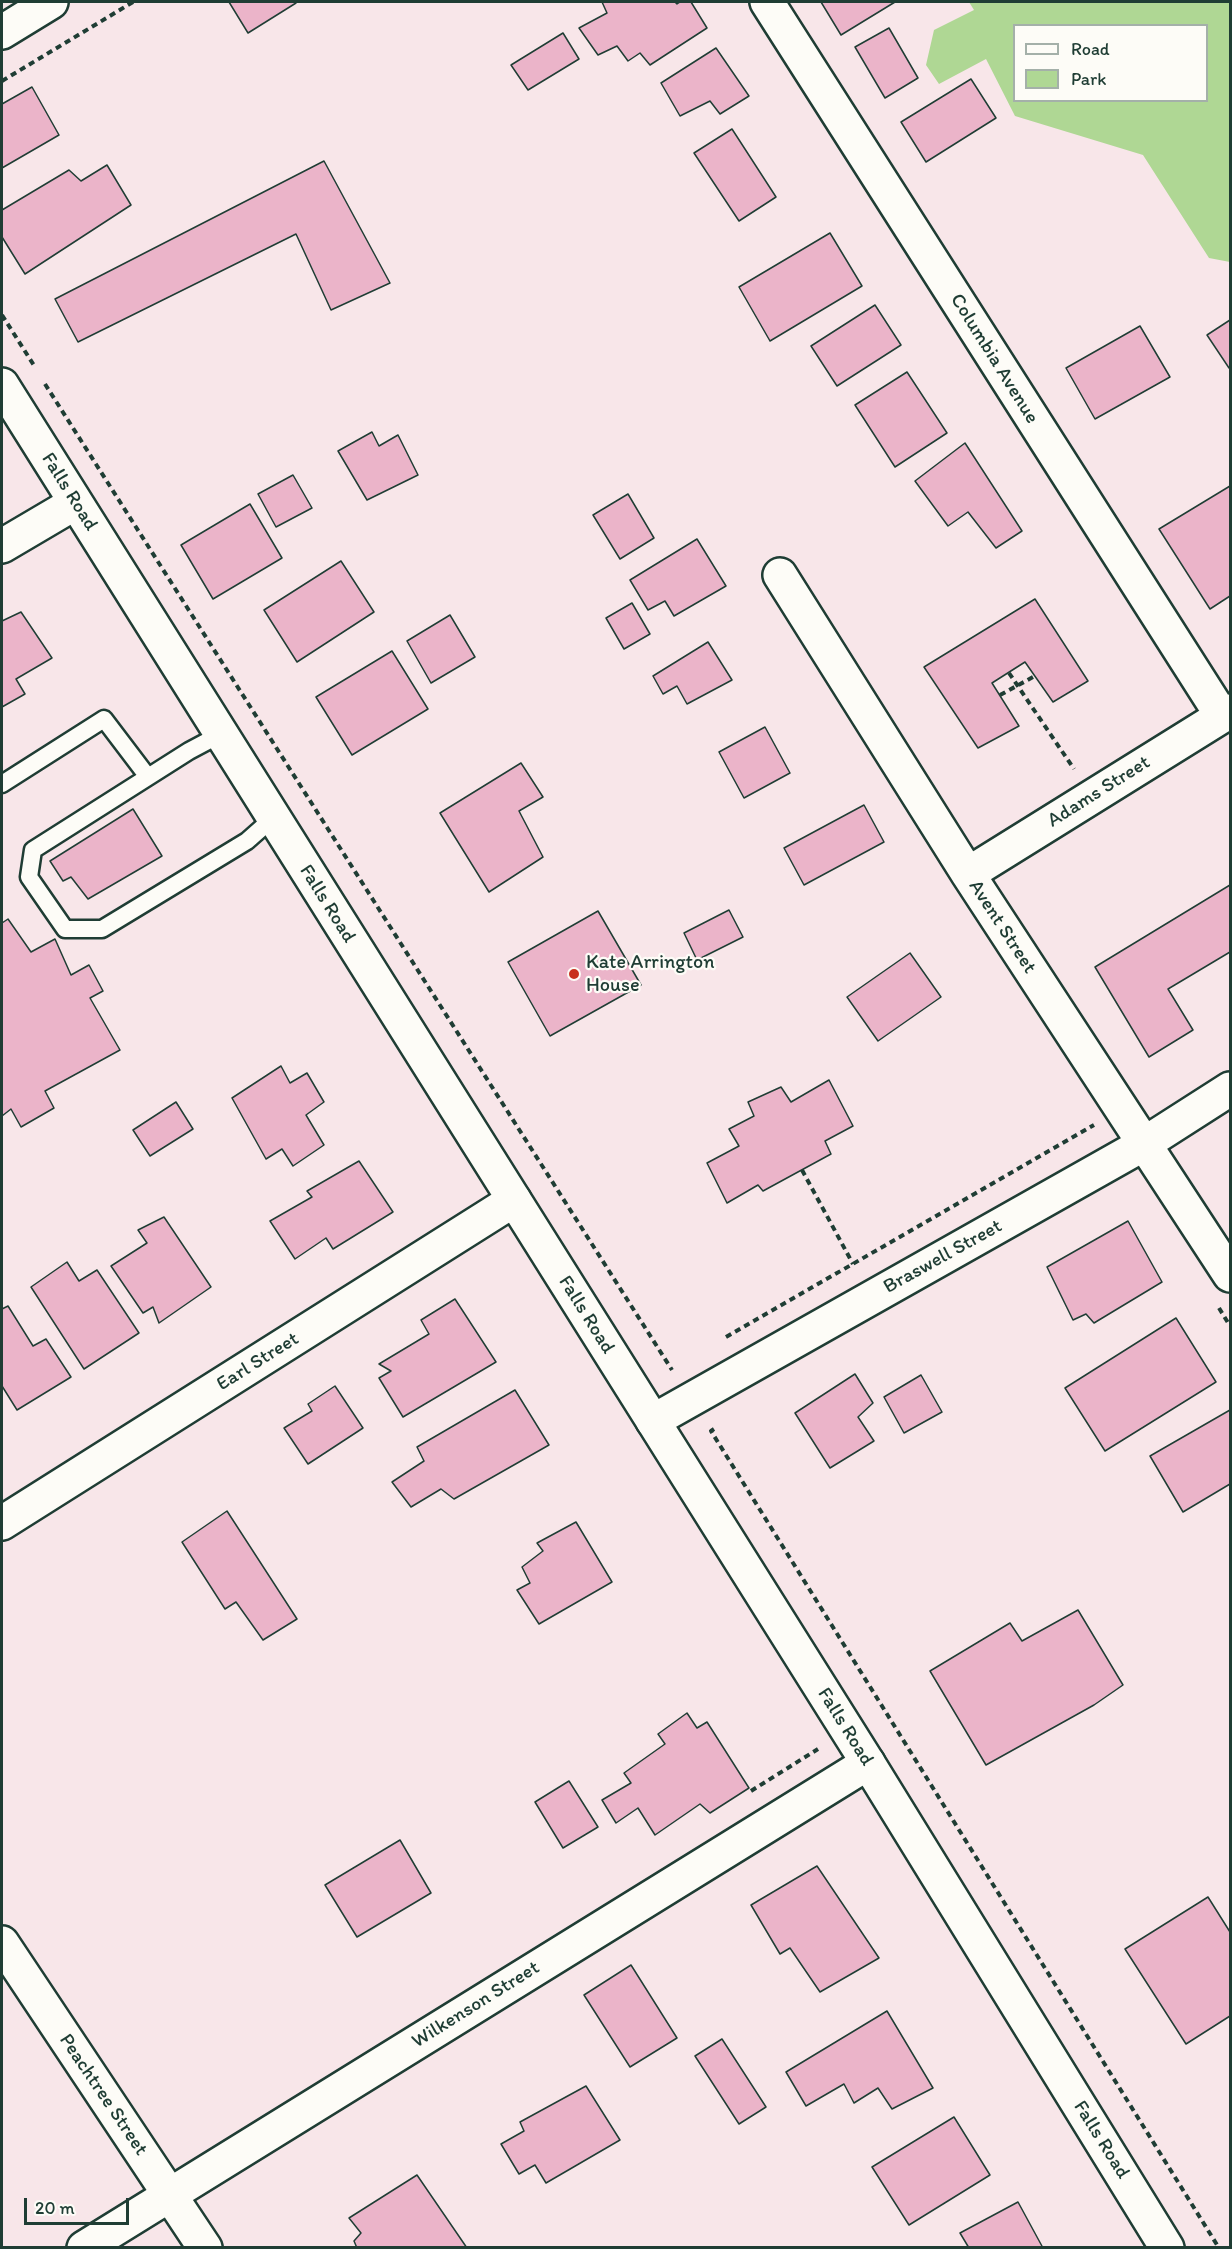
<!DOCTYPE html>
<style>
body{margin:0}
#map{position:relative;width:1232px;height:2249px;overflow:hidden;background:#f8e6e9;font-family:Itim,sans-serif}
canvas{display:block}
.frame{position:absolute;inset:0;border:3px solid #1f3d34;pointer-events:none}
.legend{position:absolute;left:1013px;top:24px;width:195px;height:78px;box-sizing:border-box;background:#fdfcf7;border:2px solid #a4b0a9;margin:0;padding:8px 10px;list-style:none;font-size:18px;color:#1f3d34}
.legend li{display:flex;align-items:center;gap:12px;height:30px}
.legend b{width:30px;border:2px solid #a4b0a9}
.scale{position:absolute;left:24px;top:2198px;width:105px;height:27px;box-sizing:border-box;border:3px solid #1f3d34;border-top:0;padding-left:8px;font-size:18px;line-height:21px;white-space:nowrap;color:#1f3d34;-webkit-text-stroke:4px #fdfcf7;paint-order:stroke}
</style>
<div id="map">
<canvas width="1232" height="2249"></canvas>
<div class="frame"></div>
<ul class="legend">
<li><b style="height:8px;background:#fdfcf7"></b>Road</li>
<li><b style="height:16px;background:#afd794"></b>Park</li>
</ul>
<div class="scale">20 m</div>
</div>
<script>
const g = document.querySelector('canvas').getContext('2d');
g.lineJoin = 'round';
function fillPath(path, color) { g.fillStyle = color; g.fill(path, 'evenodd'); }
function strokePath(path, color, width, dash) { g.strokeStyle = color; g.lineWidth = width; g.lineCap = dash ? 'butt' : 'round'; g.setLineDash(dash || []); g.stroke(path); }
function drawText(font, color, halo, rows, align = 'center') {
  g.font = font + ' Itim,sans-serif'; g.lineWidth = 4.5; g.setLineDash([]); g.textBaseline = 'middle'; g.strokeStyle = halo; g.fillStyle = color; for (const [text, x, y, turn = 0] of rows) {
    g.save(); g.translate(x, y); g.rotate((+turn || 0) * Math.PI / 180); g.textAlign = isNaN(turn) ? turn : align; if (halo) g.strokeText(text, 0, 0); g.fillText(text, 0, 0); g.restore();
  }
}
fillPath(new Path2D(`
 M969,2H1230V262L1209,258L1143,155L1015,116L986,59L939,84L926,65L934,30L974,10ZM1014,26H1206V100H1014Z`), '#afd794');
const building = new Path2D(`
 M229,2H295L296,3L248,33Z
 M602,2H675L677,4L680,2H691L707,28L650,65L640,53L628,61L617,46L598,55L579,28L607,13Z
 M821,2H895L841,35Z
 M889,28L918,78L885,98L855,47Z
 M563,33L579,59L528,90L511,65Z
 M716,48L749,96L720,114L710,101L680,116L661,83Z
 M971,79L996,118L926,162L901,122Z
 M32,87L59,135L2,168V104Z
 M732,129L776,197L739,221L694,153Z
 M324,161L390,283L331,310L296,234L78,342L55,299Z
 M107,165L131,205L25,274L2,237V210L69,170L81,181Z
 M830,233L862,286L770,341L739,287Z
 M875,305L901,345L837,386L811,346Z
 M1230,320V367L1229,368L1207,335Z
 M1140,326L1170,377L1095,419L1066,368Z
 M907,372L947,433L895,467L855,405Z
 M372,432L379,446L398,435L418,475L367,500L338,451Z
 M965,443L1022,531L996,548L968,512L948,526L915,481Z
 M293,475L312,508L276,527L258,494Z
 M1230,486V596L1210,609L1159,529Z
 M628,494L654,538L620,559L593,515Z
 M250,504L282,558L213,599L181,545Z
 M697,539L726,586L674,616L665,601L648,610L630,580Z
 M341,561L374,612L297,662L264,610Z
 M1035,599L1088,681L1053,702L1025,662L992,683L1019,726L978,748L924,667Z
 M632,603L650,634L624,649L606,618Z
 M21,612L52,658L16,679L25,694L2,707V621Z
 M450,615L475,657L431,683L407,641Z
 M708,642L732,680L687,704L677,686L663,694L653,676Z
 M392,651L428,709L352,755L316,697Z
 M765,727L790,773L744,798L719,752Z
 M521,763L543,797L519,811L543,857L489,892L440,813Z
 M864,805L884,842L804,885L784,848Z
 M133,809L162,856L88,899L71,877L63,881L50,861Z
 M1230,885V952L1168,989L1193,1030L1149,1057L1095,967Z
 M729,910L743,937L697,960L684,933Z
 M598,911L641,985L550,1036L508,962Z
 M8,919L31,952L55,939L71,975L89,965L103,991L90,998L120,1050L45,1091L54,1108L21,1127L11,1109L2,1116V923Z
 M910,953L941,997L878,1041L847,997Z
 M281,1066L290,1083L307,1073L324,1102L306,1115L324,1145L293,1166L282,1149L266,1159L232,1098Z
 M829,1080L853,1126L825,1141L831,1154L763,1191L758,1185L727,1203L707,1163L739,1146L729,1129L754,1116L748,1102L781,1087L791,1102Z
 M176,1102L193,1129L150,1156L133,1130Z
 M359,1161L393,1212L333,1249L326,1238L295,1259L270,1221L312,1197L307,1191Z
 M164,1217L211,1287L159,1323L153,1307L143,1313L111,1266L147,1243L138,1230Z
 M1128,1221L1162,1282L1094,1323L1086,1314L1073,1320L1047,1267Z
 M67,1262L79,1281L97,1270L139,1333L84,1369L31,1287Z
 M455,1299L496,1362L403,1417L379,1378L391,1371L379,1364L429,1334L421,1320Z
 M8,1306L33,1346L46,1339L71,1377L17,1410L2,1386V1309Z
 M1176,1318L1216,1382L1105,1451L1065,1388Z
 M855,1374L873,1403L858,1417L874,1441L830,1468L795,1413Z
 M921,1375L942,1412L904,1433L884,1397Z
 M335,1386L363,1428L308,1464L284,1428L312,1411L308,1404Z
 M515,1390L549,1445L454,1499L441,1489L411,1507L392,1482L424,1461L417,1447Z
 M1230,1410V1484L1183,1512L1150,1456Z
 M227,1511L297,1619L263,1640L236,1602L225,1609L182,1542Z
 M576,1522L612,1582L539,1624L517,1590L530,1583L522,1567L543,1551L537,1543Z
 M1078,1610L1123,1685L1094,1705L986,1765L930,1671L1010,1623L1022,1641Z
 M687,1713L697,1728L707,1722L749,1788L710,1813L700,1804L655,1835L638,1808L616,1823L602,1800L631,1783L624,1773L665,1744L658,1734Z
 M569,1781L598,1827L563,1848L535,1802Z
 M400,1840L431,1893L357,1937L325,1885Z
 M817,1866L879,1958L820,1992L790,1948L780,1954L751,1905Z
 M1208,1897L1230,1932V2016L1186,2044L1125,1949Z
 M631,1965L677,2038L630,2067L584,1995Z
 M887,2011L933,2088L892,2109L878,2088L854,2103L844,2084L806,2106L786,2072Z
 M722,2039L766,2107L739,2124L695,2056Z
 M586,2086L620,2140L546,2183L535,2165L519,2174L501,2144L524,2131L520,2122Z
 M954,2117L990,2175L909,2225L872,2167Z
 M417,2175L467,2248H357L354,2241L361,2233L349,2218Z
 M1018,2202L1043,2248H969L960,2233Z`);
fillPath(building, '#ebb4c9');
strokePath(building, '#1f3d34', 1.5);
const service = new Path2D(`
 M221,734L189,751L33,850L29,877L65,929H102L247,841L273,818
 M2,784L104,719L148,777`);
const minor = new Path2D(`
 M767,2L1222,716
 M2,32L51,2
 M2,546L75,503
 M780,575L968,874L1230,1275
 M968,874L1230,711
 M653,1421L1144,1144L1230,1089
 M2,1523L514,1200
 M84,2248L868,1763`);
const secondary = new Path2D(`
 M2,385L868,1763L1167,2248
 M2,1943L205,2248`);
strokePath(service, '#1f3d34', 21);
strokePath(minor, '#1f3d34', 38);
strokePath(secondary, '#1f3d34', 38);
strokePath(new Path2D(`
 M2,81L133,2
 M2,315L35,367
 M45,384L672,1370
 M1009,673L1074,769
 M1000,695L1035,676
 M802,1170L853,1264
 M1219,1308L1230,1326
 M726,1337L1094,1125
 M714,1429L711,1431L1219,2248
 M751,1791L818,1749`), '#1f3d34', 4, [6, 4.5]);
strokePath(service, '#fdfcf7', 16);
strokePath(minor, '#fdfcf7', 33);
strokePath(secondary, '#fdfcf7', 33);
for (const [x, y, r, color] of [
 [574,974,6,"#c8321e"]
]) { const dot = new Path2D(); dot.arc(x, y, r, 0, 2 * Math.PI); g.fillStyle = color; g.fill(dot); strokePath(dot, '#fdfcf7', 2); }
drawText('20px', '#1f3d34', '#fdfcf7', [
 ["Columbia Avenue",994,359,58],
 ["Falls Road",69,492,58],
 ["Adams Street",1099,792,-32],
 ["Falls Road",327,904,58],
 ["Avent Street",1002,927,57],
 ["Braswell Street",943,1257,-29],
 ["Falls Road",586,1315,58],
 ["Earl Street",258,1362,-32],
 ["Falls Road",845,1727,58],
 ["Wilkenson Street",476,2005,-32],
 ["Peachtree Street",103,2095,56],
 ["Falls Road",1101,2140,58]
]);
drawText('20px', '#1f3d34', '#fdfcf7', [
 ["Kate Arrington",586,963],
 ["House",586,986]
], 'left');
</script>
